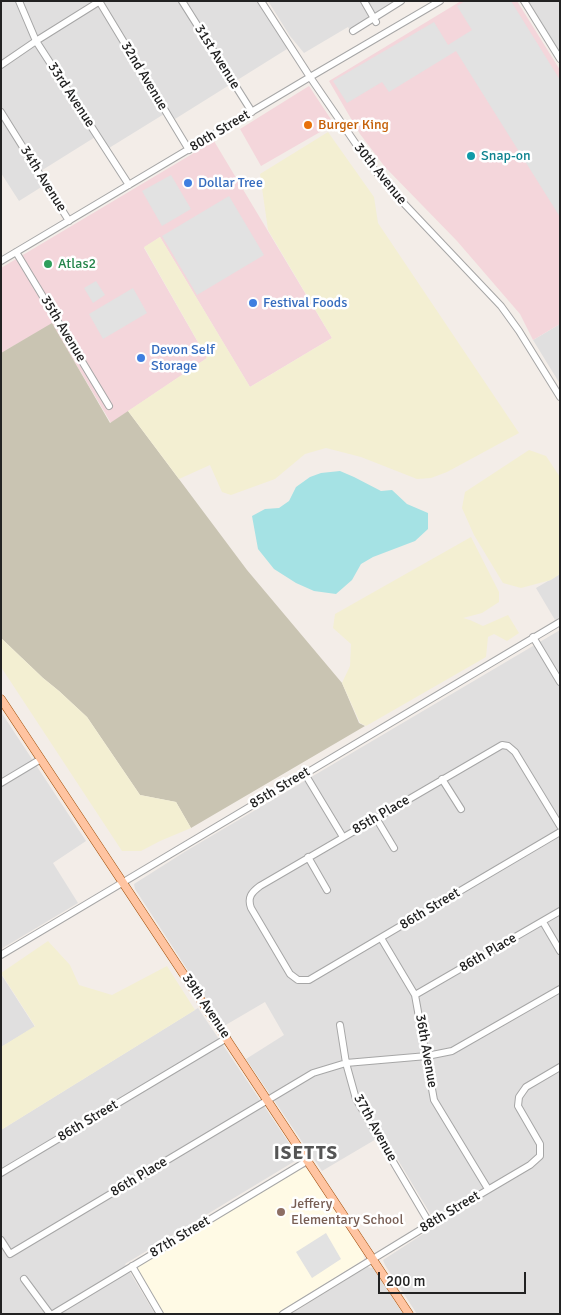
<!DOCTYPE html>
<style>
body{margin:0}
#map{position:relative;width:561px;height:1315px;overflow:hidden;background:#f3ede8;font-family:Signika,sans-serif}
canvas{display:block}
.frame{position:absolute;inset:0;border:2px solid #222;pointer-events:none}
.scale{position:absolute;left:378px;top:1272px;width:148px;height:22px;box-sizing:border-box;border:2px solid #222;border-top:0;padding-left:6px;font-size:15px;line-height:18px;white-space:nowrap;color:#222;-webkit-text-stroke:4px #fff;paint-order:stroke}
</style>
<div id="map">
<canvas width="561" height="1315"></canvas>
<div class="frame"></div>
<div class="scale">200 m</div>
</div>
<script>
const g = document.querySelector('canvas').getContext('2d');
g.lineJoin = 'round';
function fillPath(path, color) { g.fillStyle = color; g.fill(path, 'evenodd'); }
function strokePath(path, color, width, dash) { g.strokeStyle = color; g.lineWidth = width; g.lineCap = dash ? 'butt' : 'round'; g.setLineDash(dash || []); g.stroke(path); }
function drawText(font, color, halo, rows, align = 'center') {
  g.font = font + ' Signika,sans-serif'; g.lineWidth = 5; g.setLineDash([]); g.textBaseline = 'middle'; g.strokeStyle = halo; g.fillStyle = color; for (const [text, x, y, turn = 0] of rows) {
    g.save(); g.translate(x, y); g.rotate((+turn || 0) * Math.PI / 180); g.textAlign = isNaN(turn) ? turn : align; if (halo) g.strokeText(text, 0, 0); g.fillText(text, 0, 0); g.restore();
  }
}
fillPath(new Path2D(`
 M1,1H258L284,42L287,49L175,119L169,111L109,148L100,134L36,174L43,186L19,201L1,173Z
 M268,1H395L350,30L348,27L304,53L290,36Z
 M528,1H560V54Z
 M560,324V384L533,340Z
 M560,574V617L555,620L536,588Z
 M560,630V1314H417L385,1265L383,1260L437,1225L383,1135L322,1171L246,1059L284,1035L265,1002L224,1026L135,889L134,884L186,851Z
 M1,712L86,841L53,863L78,903L1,949Z
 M1,974L35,1027L1,1047Z
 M198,1008L295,1152L297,1158L295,1161L125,1264L155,1314H1V1130Z
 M367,1267L373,1268L376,1272L403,1314H291Z`), '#e0dfdf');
fillPath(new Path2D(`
 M461,1H517L560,70V324L533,340L520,314L457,241L385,167L360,134L329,81Z
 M309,86L334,124L261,166L240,129Z
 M214,141L332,338L250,387L160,237L144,248L207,358L111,423L52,324L1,353V268Z`), '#f4d6db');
fillPath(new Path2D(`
 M301,1168H305L307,1169L363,1253L364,1258L363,1260L276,1314H164L138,1270V1268L139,1265Z`), '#fffae5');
fillPath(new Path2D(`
 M52,323L110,423L128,411L247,570L342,683L359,723L365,726L191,828L176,802L140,795L87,717L59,691L43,678L1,638V353Z`), '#c9c4b2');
fillPath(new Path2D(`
 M328,132L374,197L378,223L519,433L447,472L431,478L417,479L361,457L326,448L305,454L275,479L231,495L222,492L210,465L179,479L128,411L207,358L144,247L160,237L250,387L332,338L268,230L260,174Z
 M529,450L546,456L560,477V574L551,580L521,588L503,583L474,535L462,508L465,492Z
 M471,537L499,592V602L482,613L463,618L470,620L483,626L508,615L519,633L507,641L494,634L488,637L486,657L366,726L360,723L342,683L350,666L351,644L333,628L335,614Z
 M1,638L43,678L59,691L87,717L140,795L176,802L191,828L160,841L141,851H122L1,667Z
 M48,941L70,965L79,985L112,995L167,966L195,1010L1,1130V1047L35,1026L1,973Z`), '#f3efd2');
fillPath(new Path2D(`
 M465,1H511L560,80V217L456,51L389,92L382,82L347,103L333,81L434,22L448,45L472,30L457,6Z
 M171,175L191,209L162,226L142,191Z
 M229,196L264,255L197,295L162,236Z
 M96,281L105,295L93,303L84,288Z
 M133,288L147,313L103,339L89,314Z
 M326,1233L341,1259L312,1278L296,1252Z`), '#e2e2e2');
fillPath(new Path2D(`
 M340,471L354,477L381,491L392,490L407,504L428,513V529L415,541L373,557L361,564L352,580L336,594L314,591L296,583L274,569L258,549L252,516L265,509L279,508L289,501L296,487L310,477L321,473Z`), '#a5e2e4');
const minor = new Path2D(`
 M19,1L36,41L129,185
 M99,1L189,150
 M182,1L252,112
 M261,1L310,77L369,163L394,193L501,306L519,331L560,397
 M364,1L376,22
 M524,1L560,59
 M353,31L401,1
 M1,65L36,41L100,1
 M1,112L69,221
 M16,252L109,406
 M1,261L310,77L440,1
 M533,637L560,682
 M305,774L343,837
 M442,779L461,809
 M1,783L41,759
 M376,818L394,848
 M560,826L515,752L508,746L502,745L260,886C252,892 247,897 251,908L290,974L298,980H309L560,832
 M308,857L327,890
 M543,922L560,951
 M381,938L415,995L434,1100L488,1189
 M1,955L560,622
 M415,995L560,911
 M340,1025L346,1063L356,1099L430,1224
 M1,1173L227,1038
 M1,1240L10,1254L313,1073L346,1063L427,1056L452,1051L560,989
 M132,1266L160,1314
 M24,1279L50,1314
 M53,1314L307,1161
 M283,1314L430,1224L530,1165L540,1156V1144L518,1106L519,1097L526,1087L560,1067`);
const major = new Path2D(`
 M1,699L409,1314`);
strokePath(minor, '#a6a6a6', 8);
strokePath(major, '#a04b00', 9);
strokePath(minor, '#fff', 6);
strokePath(major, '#ffc4a1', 8);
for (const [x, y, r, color] of [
 [308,125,5,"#e8710a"],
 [471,156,5,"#0f9aa8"],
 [188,183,5,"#3f7fe0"],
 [48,264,5,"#2e9e5b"],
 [253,303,5,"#3f7fe0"],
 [141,358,5,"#3f7fe0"],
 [281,1212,5,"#8d6e63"]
]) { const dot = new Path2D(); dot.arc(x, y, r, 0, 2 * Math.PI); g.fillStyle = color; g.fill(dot); strokePath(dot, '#fff', 2); }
drawText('14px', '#222', '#fff', [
 ["31st Avenue",217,57,58],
 ["32nd Avenue",144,76,59],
 ["33rd Avenue",71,95,57],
 ["80th Street",220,131,-31],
 ["30th Avenue",380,174,51],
 ["34th Avenue",43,179,58],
 ["35th Avenue",63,329,59],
 ["85th Street",280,788,-31],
 ["85th Place",381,815,-30],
 ["86th Street",430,909,-31],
 ["86th Place",488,953,-30],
 ["39th Avenue",206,1006,56],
 ["36th Avenue",426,1051,80],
 ["86th Street",88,1121,-31],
 ["37th Avenue",375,1128,61],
 ["86th Place",139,1177,-31],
 ["88th Street",450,1212,-31],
 ["87th Street",180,1237,-31]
]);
drawText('14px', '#c56008', '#fff', [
 ["Burger King",318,125]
], 'left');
drawText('14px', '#0d838f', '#fff', [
 ["Snap-on",481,156]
], 'left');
drawText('14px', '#366cbe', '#fff', [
 ["Dollar Tree",198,183],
 ["Festival Foods",263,303],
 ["Devon Self",151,350],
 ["Storage",151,366]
], 'left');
drawText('14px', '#27864d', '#fff', [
 ["Atlas2",58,264]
], 'left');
drawText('14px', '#785e54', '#fff', [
 ["Jeffery",291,1204],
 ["Elementary School",291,1220]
], 'left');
g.letterSpacing = '1px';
drawText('bold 19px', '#555', '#fff', [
 ["ISETTS",306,1154]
]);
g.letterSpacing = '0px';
</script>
